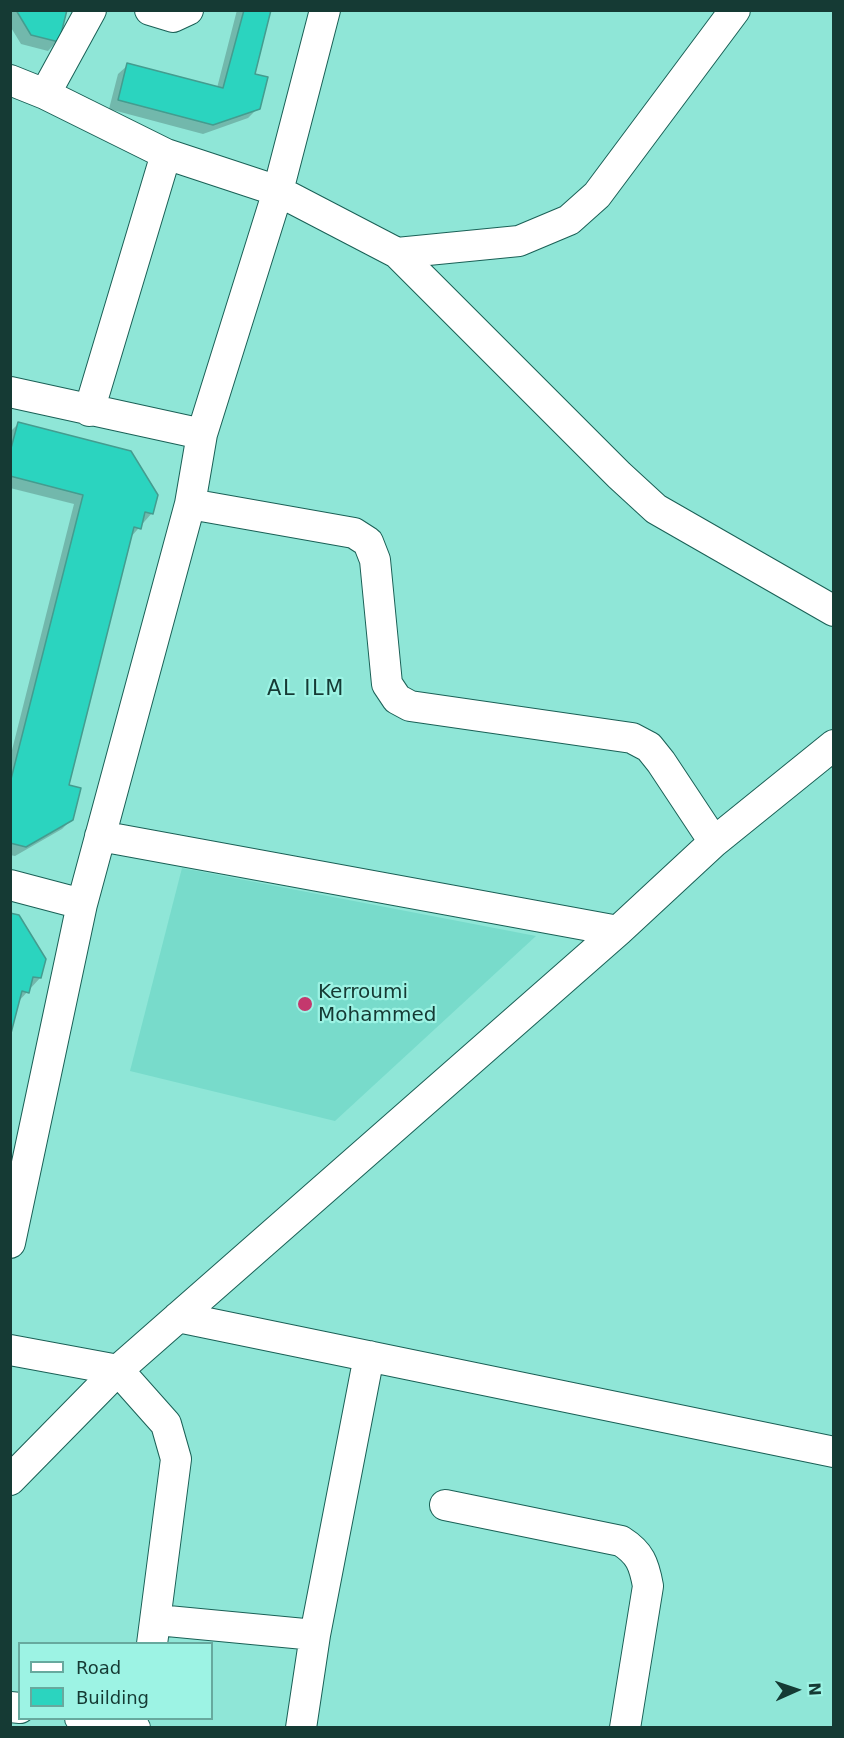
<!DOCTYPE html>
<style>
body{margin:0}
#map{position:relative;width:844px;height:1738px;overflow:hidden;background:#8fe6d7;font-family:"DejaVu Sans",sans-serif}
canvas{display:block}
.frame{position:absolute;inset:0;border:12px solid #153a34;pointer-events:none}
.legend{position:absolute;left:18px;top:1642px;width:195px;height:78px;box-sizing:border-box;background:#9df3e4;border:2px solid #67a99e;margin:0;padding:8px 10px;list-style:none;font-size:18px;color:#153a34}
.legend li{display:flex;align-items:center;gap:12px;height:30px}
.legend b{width:30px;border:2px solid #67a99e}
.north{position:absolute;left:766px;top:1660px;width:60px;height:60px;-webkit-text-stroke:4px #9df3e4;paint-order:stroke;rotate:87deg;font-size:16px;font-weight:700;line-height:24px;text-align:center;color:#153a34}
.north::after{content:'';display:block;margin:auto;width:21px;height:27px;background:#153a34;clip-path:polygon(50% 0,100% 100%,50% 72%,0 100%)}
</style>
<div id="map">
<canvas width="844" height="1738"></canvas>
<div class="frame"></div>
<ul class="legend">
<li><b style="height:8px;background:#fff"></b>Road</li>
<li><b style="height:16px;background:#2bd4bf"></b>Building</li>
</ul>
<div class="north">N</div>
</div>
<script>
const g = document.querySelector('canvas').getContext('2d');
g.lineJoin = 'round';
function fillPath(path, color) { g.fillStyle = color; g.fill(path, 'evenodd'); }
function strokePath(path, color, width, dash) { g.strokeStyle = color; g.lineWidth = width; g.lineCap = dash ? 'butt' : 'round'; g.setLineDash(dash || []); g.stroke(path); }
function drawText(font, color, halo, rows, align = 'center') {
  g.font = font + ' "DejaVu Sans",sans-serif'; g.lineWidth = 4.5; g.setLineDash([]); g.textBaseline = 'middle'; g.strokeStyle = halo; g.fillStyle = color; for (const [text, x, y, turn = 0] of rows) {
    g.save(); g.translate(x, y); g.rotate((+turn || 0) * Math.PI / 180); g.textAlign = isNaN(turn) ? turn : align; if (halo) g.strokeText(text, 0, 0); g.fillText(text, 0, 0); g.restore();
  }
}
fillPath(new Path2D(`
 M182,868L536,936L335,1121L130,1071Z`), '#78dbcb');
fillPath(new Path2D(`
 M10,10H66L57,41L48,51L21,44L10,26Z
 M237,10H270L253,75L258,108L248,118L203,134L109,109L118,74L128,65L217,88Z
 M18,424L152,513L130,538L67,786L72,819L62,829L15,856L10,855V758L74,504L10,488V432Z
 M10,914L40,978L18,1002Z`), '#0003');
const building = new Path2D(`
 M16,10H67L59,42L31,35Z
 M244,10H271L255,74L268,77L260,109L213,125L118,100L127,63L223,88Z
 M18,422L131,451L158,495L153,514L145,512L141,529L134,527L69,785L81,788L73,820L26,847L10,843V783L83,495L10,476V452Z
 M10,913L19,915L46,959L41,978L33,977L29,993L22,991L10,1037Z`);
fillPath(building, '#2bd4bf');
strokePath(building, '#449c8f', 1.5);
const street = new Path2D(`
 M150,10L173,17L188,10
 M10,80L45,94L166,154L278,191L397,253L619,475L656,509L834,611
 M45,94L91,10
 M397,253L519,241L569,220L597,195L735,10
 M10,392L202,434
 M89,411L166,154
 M190,504L354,533L368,542L375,560L387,684L397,699L410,706L632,738L649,747L661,762L714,842
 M100,836L618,931
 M10,885L82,904
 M10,1243L82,904L190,504L202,434L278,191L325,10
 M178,1317L834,1452
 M10,1350L118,1370L166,1424L176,1459L152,1644
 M10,1480L118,1370L618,931L714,842L834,745
 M445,1505L621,1541C640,1553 644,1564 648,1586L625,1728
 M157,1620L315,1635
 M10,1707L20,1708
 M80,1718L135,1728
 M301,1728L315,1635L369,1356`);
strokePath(street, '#1a6056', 32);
strokePath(street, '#fff', 30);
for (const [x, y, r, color] of [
 [305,1004,8,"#c4386d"]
]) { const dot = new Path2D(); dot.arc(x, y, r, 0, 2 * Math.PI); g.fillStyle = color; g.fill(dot); strokePath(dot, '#9df3e4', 2); }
drawText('20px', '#153a34', '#9df3e4', [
 ["Kerroumi",318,993],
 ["Mohammed",318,1016]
], 'left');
g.letterSpacing = '1.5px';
drawText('21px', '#153a34', '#9df3e4', [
 ["AL ILM",306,690]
]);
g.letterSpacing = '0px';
</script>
